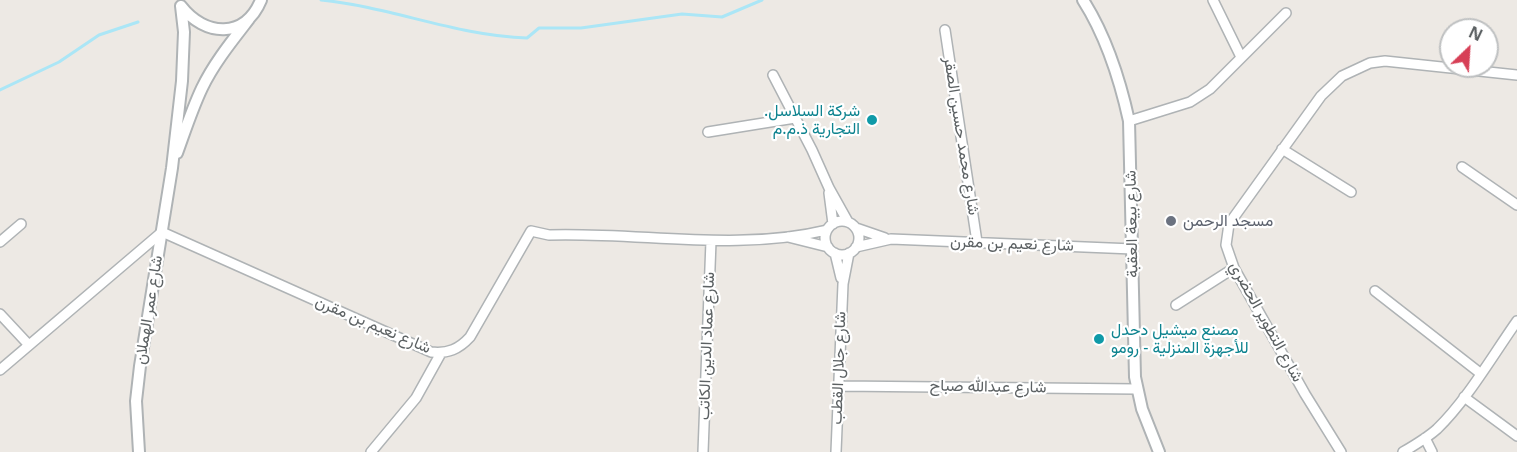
<!DOCTYPE html>
<meta charset="utf-8">
<style>
body{margin:0}
#map{position:relative;width:1517px;height:452px;overflow:hidden;background:#ede9e4;font-family:"Noto Sans",sans-serif}
canvas{display:block}
.north{position:absolute;left:1439px;top:18px;width:60px;height:60px;box-sizing:border-box;background:#fff;border:2px solid #bec0c1;border-radius:50%;rotate:25deg;font-size:16px;font-weight:700;line-height:24px;text-align:center;color:#5c6163}
.north::after{content:'';display:block;margin:auto;width:21px;height:27px;background:#d73f56;clip-path:polygon(50% 0,100% 100%,50% 72%,0 100%)}
</style>
<div id="map">
<canvas width="1517" height="452"></canvas>
<div class="north">N</div>
</div>
<script>
const g = document.querySelector('canvas').getContext('2d');
g.lineJoin = 'round';
function strokePath(path, color, width, dash) { g.strokeStyle = color; g.lineWidth = width; g.lineCap = dash ? 'butt' : 'round'; g.setLineDash(dash || []); g.stroke(path); }
function drawText(font, color, halo, rows, align = 'center') {
  g.font = font + ' "Noto Sans",Vazirmatn,sans-serif'; g.lineWidth = 4.5; g.setLineDash([]); g.textBaseline = 'middle'; g.strokeStyle = halo; g.fillStyle = color; for (const [text, x, y, turn = 0] of rows) {
    g.save(); g.translate(x, y); g.rotate((+turn || 0) * Math.PI / 180); g.textAlign = isNaN(turn) ? turn : align; if (halo) g.strokeText(text, 0, 0); g.fillText(text, 0, 0); g.restore();
  }
}
strokePath(new Path2D(`
 M321,0C391,7 457,36 527,38L539,28H581L682,14L722,17L762,0
 M0,90L59,62L99,35L138,22`), '#abe6f6', 3);
const minor = new Path2D(`
 M1213,0L1241,57
 M945,30L977,242
 M773,75L812,150L829,188L848,222
 M1129,121L1190,102L1210,89L1286,13
 M708,132L795,118
 M1282,149L1351,192
 M1462,167L1517,205
 M829,193L833,224
 M825 238a17 17 0 1 1 34 0a17 17 0 1 1-34 0Z
 M856,228L885,238
 M788,237L828,247
 M0,242L21,224
 M856,247L891,239L1133,249
 M835,253L841,278
 M1375,291L1480,373
 M1176,305L1234,268
 M0,314L28,344
 M0,370L162,232L431,352C448,354 459,349 470,337L531,231L549,235C642,232 736,252 827,230
 M839,386L1137,389
 M1464,397L1517,436
 M1425,438L1432,452
 M371,452L416,398L441,353
 M703,452L711,241
 M836,452L843,284L849,253
 M1341,452L1305,394L1234,268L1226,245L1229,224L1321,96L1342,76L1370,63L1385,61L1517,75
 M1403,452C1415,445 1427,438 1437,429C1467,400 1493,355 1517,321`);
const tertiary = new Path2D(`
 M1083,0C1106,36 1120,80 1129,121L1135,377L1142,409L1159,452
 M181,6C205,37 245,39 261,0
 M177,153C185,131 192,109 202,88C214,63 232,41 249,19
 M139,452L136,401L140,366L172,168L182,81L184,32L181,6`);
strokePath(minor, '#afb3b5', 12);
strokePath(tertiary, '#afb3b5', 14);
strokePath(minor, '#fff', 9);
strokePath(tertiary, '#fff', 10);
for (const [x, y, r, color] of [
 [872,120,6,"#0f9aa8"],
 [1171,221,6,"#6b7280"],
 [1099,339,6,"#0f9aa8"]
]) { const dot = new Path2D(); dot.arc(x, y, r, 0, 2 * Math.PI); g.fillStyle = color; g.fill(dot); strokePath(dot, '#fff', 2); }
drawText('16px', '#0d838f', '#fff', [
 [".شركة السلاسل",860,111],
 ["التجارية ذ.م.م",860,129],
 ["مصنع ميشيل دحدل",1111,330,"left"],
 ["للأجهزة المنزلية - رومو",1111,348,"left"]
], 'right');
drawText('16px', '#5c6163', '#fff', [
 ["شارع محمد حسين الصقر",961,136,81],
 ["شارع بيعة العقبة",1132,224,-91],
 ["شارع نعيم بن مقرن",1012,244,2],
 ["شارع عمر الهملان",149,310,-81],
 ["شارع التطوير الحضري",1266,322,61],
 ["شارع نعيم بن مقرن",373,325,23],
 ["شارع عماد الدين الكاتب",707,346,-88],
 ["شارع جلال القطب",839,368,-88],
 ["شارع عبدالله صباح",988,387,1]
]);
drawText('16px', '#5b616d', '#fff', [
 ["مسجد الرحمن",1183,221]
], 'left');
</script>
